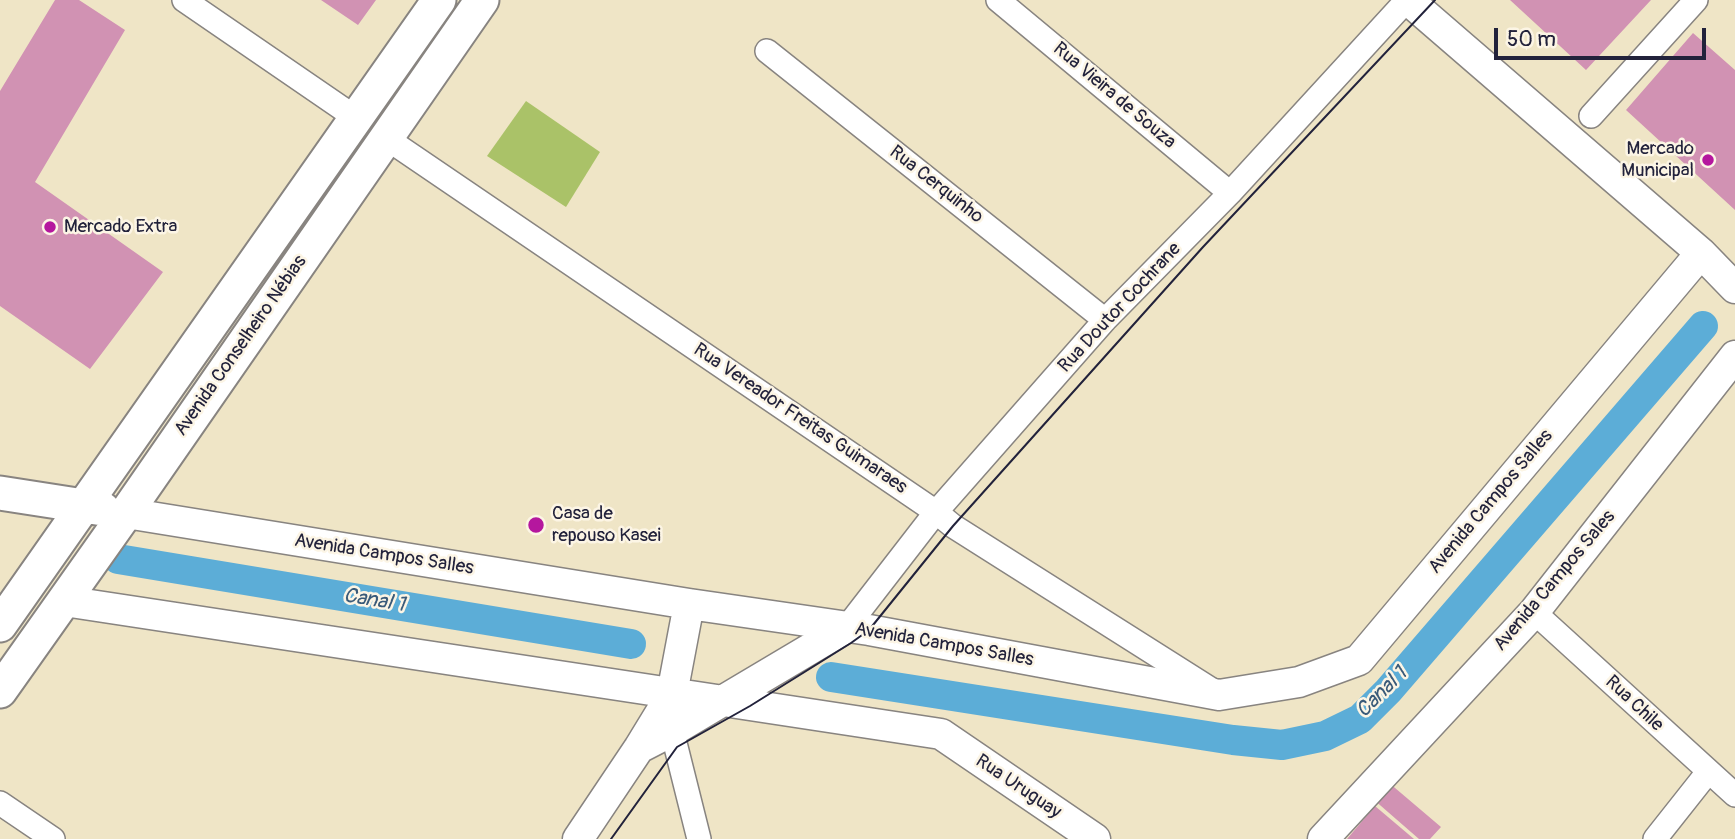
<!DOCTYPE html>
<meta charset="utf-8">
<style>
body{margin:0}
#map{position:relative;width:1735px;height:839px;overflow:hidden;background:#efe5c6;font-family:Pangolin,sans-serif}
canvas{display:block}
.scale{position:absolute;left:1494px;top:28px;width:212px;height:32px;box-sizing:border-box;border:4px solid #22223b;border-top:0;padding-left:9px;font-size:21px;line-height:24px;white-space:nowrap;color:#22223b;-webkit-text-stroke:5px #fcf5e5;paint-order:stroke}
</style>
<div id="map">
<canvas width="1735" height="839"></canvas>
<div class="scale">50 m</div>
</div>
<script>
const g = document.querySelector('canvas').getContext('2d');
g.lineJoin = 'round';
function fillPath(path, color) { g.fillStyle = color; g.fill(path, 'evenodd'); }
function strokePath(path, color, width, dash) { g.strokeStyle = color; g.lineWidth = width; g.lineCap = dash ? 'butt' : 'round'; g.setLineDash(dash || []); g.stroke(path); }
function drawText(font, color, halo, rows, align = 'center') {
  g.font = font + ' Pangolin,sans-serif'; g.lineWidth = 5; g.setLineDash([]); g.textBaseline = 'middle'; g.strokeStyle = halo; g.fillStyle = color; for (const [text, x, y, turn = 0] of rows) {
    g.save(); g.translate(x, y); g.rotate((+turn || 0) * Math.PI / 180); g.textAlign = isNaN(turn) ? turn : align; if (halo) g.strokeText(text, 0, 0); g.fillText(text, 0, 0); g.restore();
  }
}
fillPath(new Path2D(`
 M526,101L600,152L566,207L487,156Z`), '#aac268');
strokePath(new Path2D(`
 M118,559L631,644
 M831,677L1233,740L1282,745L1325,736L1360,719L1388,691L1703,326`), '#5cadd7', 30);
fillPath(new Path2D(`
 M55,0H79L125,30L35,182L163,272L90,369L0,306V91Z
 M321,0H376L358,25Z
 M1510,0H1651L1586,70Z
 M1693,33L1735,70V210L1626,110Z
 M1388,782L1441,827L1430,839H1419L1373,799Z
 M1375,806L1414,839H1347Z`), '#d192b3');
const minor = new Path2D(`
 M184,0L356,118
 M998,0L1230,193
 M767,51L1105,320
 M1591,116L1696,0
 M386,138L936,512L953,526L1212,690
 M1534,612L1735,795
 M847,627L936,512L1105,320L1230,193L1407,0
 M672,731L699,839
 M0,803L53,839
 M1655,839L1708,772`);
const tertiary = new Path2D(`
 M1408,0L1701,253L1735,288
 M126,513L689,604L869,630L1219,695L1299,682L1359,660L1701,253
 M64,601L941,734L1095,839
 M641,747L672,731L847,627
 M578,839L639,748L672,694L689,604
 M1323,839L1534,612L1735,356`);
const secondary = new Path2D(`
 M0,493L103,509
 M0,625L439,0
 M0,691L126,513L482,0`);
strokePath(minor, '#888480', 26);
strokePath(tertiary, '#888480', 33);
strokePath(secondary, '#888480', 37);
strokePath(minor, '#fff', 23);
strokePath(tertiary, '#fff', 30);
strokePath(secondary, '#fff', 33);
strokePath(new Path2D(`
 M611,839L677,747L750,706L851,643L869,630L953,526L1203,247L1435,0`), '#22223b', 2);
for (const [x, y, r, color] of [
 [1708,160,7,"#b5179e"],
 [50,227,7,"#b5179e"],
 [536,525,9,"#b5179e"]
]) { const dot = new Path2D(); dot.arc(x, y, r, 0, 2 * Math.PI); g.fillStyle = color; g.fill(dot); strokePath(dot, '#fcf5e5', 2.5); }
drawText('19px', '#22223b', '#fcf5e5', [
 ["Rua Vieira de Souza",1114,96,40],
 ["Rua Cerquinho",936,185,38],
 ["Rua Doutor Cochrane",1120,308,-47],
 ["Avenida Conselheiro Nébias",241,346,-55],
 ["Rua Vereador Freitas Guimaraes",800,419,34],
 ["Avenida Campos Salles",1491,502,-50],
 ["Avenida Campos Salles",384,555,9],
 ["Avenida Campos Sales",1555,581,-50],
 ["Avenida Campos Salles",944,645,10],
 ["Rua Chile",1634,704,43],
 ["Rua Uruguay",1018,787,34]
]);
drawText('19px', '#22223b', '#fcf5e5', [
 ["Mercado",1694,149,"right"],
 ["Municipal",1694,171,"right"],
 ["Mercado Extra",64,227],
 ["Casa de",552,514],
 ["repouso Kasei",552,536]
], 'left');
drawText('italic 21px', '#395a79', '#fcf5e5', [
 ["Canal 1",374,601,9],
 ["Canal 1",1382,693,-45]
]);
</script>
